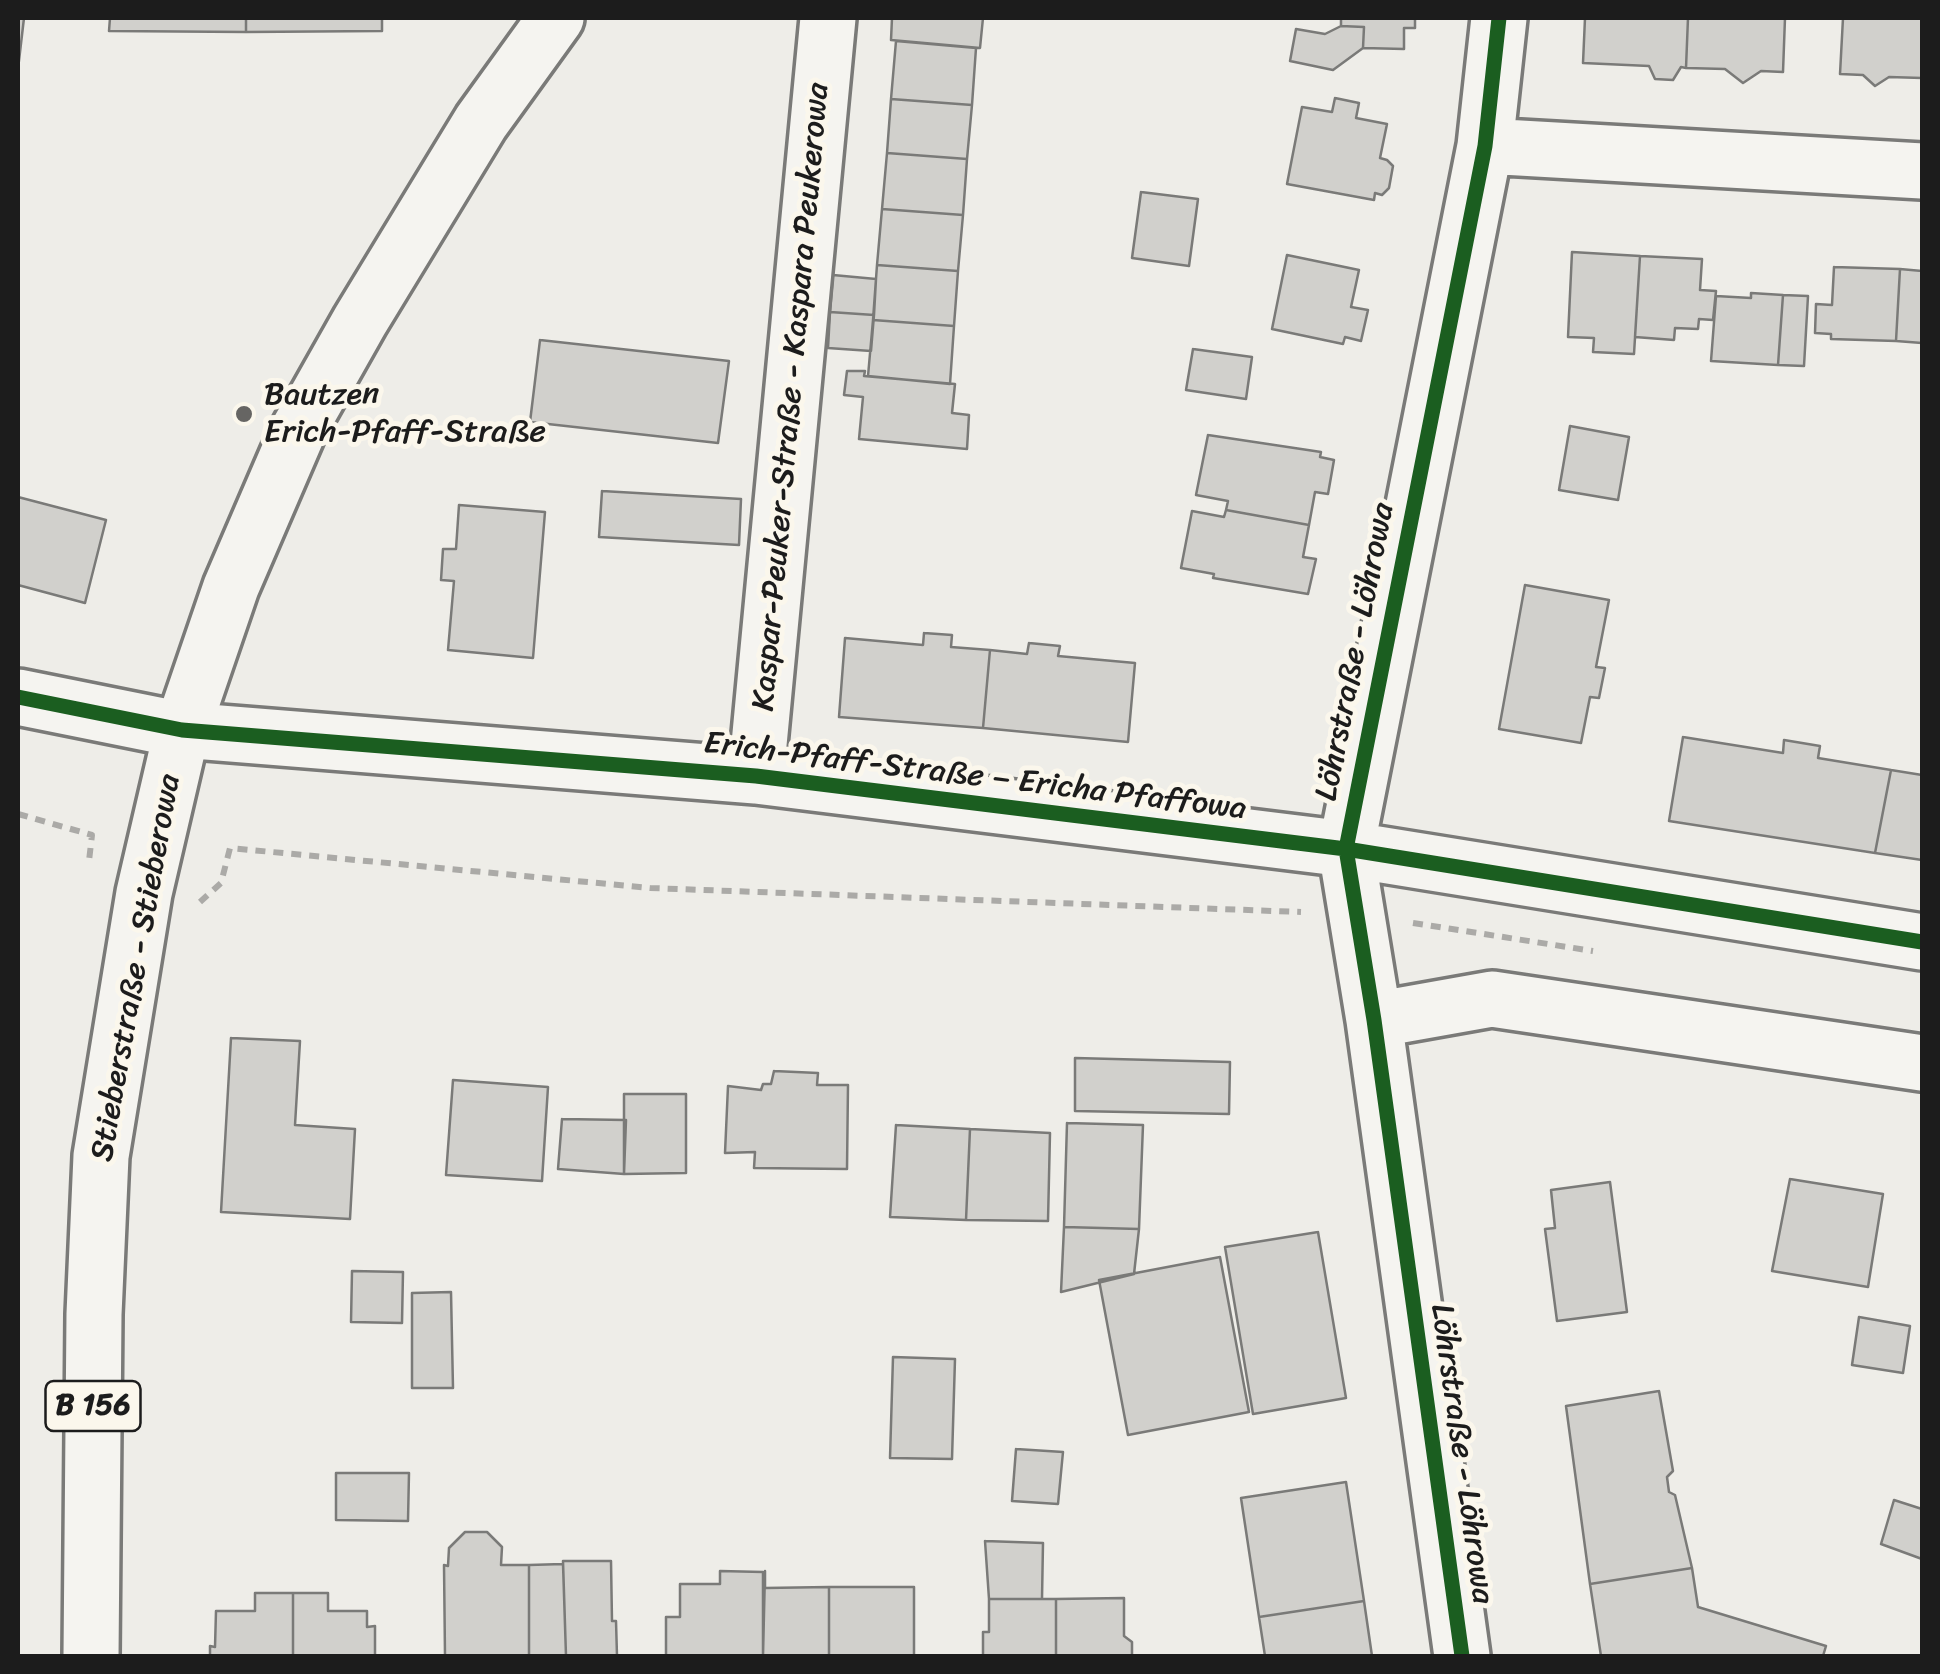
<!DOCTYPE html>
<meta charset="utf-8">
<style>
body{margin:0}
#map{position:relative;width:1940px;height:1674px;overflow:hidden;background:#eeede8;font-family:Sriracha,sans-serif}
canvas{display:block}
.frame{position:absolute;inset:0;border:20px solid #1c1c1c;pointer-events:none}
</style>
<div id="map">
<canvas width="1940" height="1674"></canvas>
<div class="frame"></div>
</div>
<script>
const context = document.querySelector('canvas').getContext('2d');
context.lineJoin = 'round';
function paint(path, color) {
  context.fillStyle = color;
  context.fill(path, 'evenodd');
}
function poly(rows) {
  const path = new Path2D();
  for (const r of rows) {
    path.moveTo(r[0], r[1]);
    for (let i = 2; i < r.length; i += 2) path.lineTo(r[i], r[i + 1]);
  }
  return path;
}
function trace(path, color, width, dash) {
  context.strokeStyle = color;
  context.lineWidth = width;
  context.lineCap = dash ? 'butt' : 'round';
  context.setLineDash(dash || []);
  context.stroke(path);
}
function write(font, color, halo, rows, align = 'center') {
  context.font = font + ' Sriracha,sans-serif';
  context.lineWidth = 10;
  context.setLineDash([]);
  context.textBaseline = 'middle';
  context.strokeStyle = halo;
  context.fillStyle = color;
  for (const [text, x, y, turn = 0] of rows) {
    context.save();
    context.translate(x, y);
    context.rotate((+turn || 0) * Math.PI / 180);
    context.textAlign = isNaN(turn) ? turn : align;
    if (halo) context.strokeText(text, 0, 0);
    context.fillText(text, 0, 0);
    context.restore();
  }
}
const building = poly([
 [18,18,24,18,18,69,18,18],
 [110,18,246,18,246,32,109,31,110,18],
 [246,18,382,18,382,31,246,32,246,18],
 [892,18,983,18,980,48,891,40,892,18],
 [1341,18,1415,18,1415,28,1404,28,1404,49,1363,48,1364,27,1341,26,1341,18],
 [1585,18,1688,18,1686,68,1681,67,1673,80,1655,79,1649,66,1583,63,1585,18],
 [1688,18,1785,18,1783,72,1761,71,1743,83,1725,69,1686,68,1688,18],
 [1843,18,1922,18,1922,78,1889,77,1875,86,1863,75,1840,74,1843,18],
 [1341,26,1364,27,1363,48,1333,70,1290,61,1296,29,1325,34,1341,26],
 [896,41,976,48,972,105,891,99,896,41],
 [1335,98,1359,103,1356,118,1387,124,1380,158,1387,160,1393,166,1389,188,1382,195,1375,193,1374,200,1287,184,1302,107,1332,112,1335,98],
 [891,99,972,105,967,159,887,153,891,99],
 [887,153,967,159,963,215,882,209,887,153],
 [1141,192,1198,199,1189,266,1132,258,1141,192],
 [882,209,963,215,958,271,877,265,882,209],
 [1572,252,1640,256,1634,354,1593,352,1594,338,1568,337,1572,252],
 [1287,255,1359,270,1351,307,1368,310,1361,341,1345,337,1343,344,1272,329,1287,255],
 [1640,256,1702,259,1700,290,1716,291,1713,320,1699,319,1698,329,1675,328,1674,340,1635,337,1640,256],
 [877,265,958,271,954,326,873,320,877,265],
 [1834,267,1900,269,1896,341,1831,339,1831,334,1815,333,1816,304,1832,305,1834,267],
 [1900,269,1922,271,1922,343,1896,341,1900,269],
 [833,275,876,279,874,315,830,312,833,275],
 [1751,293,1783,295,1778,365,1711,361,1716,296,1751,298,1751,293],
 [1783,295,1808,296,1804,366,1778,365,1783,295],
 [830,312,874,315,871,351,828,348,830,312],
 [873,320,954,326,950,384,868,376,873,320],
 [540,340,729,361,718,443,530,422,540,340],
 [1193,349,1252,357,1246,399,1186,390,1193,349],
 [847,371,865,371,864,376,955,384,952,413,969,415,967,449,859,439,863,397,844,395,847,371],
 [1570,426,1629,437,1618,500,1559,490,1570,426],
 [1208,435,1321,452,1320,457,1334,460,1328,494,1315,492,1309,525,1226,510,1228,501,1196,495,1208,435],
 [602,491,741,499,739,545,599,537,602,491],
 [18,497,106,520,85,603,18,585,18,497],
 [459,505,545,512,533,658,448,650,454,581,441,580,443,549,456,549,459,505],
 [1226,510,1309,525,1303,557,1316,559,1308,594,1213,578,1214,574,1181,568,1192,511,1224,517,1226,510],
 [1525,585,1609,600,1596,667,1605,668,1599,698,1590,697,1581,743,1499,729,1525,585],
 [924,633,952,635,951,647,990,650,983,728,839,717,845,638,923,645,924,633],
 [1029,643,1060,646,1058,656,1135,663,1128,742,983,728,990,650,1027,654,1029,643],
 [1683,737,1783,753,1784,740,1820,746,1818,758,1891,770,1875,853,1669,821,1683,737],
 [1891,770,1922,775,1922,860,1875,853,1891,770],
 [231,1038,300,1041,295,1125,355,1129,350,1219,221,1212,231,1038],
 [1075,1058,1230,1062,1229,1114,1075,1111,1075,1058],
 [774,1071,818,1073,817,1085,848,1085,847,1169,754,1168,755,1152,725,1153,728,1086,761,1090,763,1084,771,1084,774,1071],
 [453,1080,548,1087,542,1181,446,1175,453,1080],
 [624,1094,686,1094,686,1173,624,1174,624,1094],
 [562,1119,626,1120,624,1174,558,1169,562,1119],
 [1067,1123,1143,1125,1139,1229,1064,1227,1067,1123],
 [896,1125,970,1129,966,1220,890,1217,896,1125],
 [970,1129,1050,1133,1048,1221,966,1220,970,1129],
 [1790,1179,1883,1194,1868,1287,1772,1271,1790,1179],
 [1610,1182,1627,1312,1557,1321,1545,1229,1555,1228,1551,1190,1610,1182],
 [1064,1227,1139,1229,1134,1274,1061,1292,1064,1227],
 [1318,1232,1346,1398,1253,1414,1225,1247,1318,1232],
 [1220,1257,1249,1412,1128,1435,1099,1280,1220,1257],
 [352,1271,403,1272,402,1323,351,1322,352,1271],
 [451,1292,453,1388,412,1388,412,1293,451,1292],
 [1859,1317,1910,1326,1903,1373,1852,1365,1859,1317],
 [893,1357,955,1359,952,1459,890,1458,893,1357],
 [1659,1391,1673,1471,1667,1477,1669,1492,1675,1495,1692,1568,1590,1584,1566,1406,1659,1391],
 [1016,1449,1063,1452,1058,1504,1012,1501,1016,1449],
 [336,1473,409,1473,408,1521,336,1520,336,1473],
 [1346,1482,1364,1601,1259,1617,1241,1498,1346,1482],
 [1894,1500,1922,1509,1922,1559,1881,1544,1894,1500],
 [465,1532,487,1532,502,1547,501,1565,529,1565,529,1656,445,1656,444,1565,448,1566,449,1548,465,1532],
 [985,1541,1043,1543,1042,1599,989,1599,985,1541],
 [563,1561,611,1561,612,1621,616,1621,617,1656,566,1656,563,1561],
 [563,1564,566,1656,529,1656,529,1565,563,1564],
 [1692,1568,1698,1607,1826,1646,1823,1656,1601,1656,1590,1584,1692,1568],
 [720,1571,763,1572,763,1656,666,1656,666,1617,680,1617,680,1584,720,1584,720,1571],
 [765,1571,765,1588,829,1587,829,1656,763,1656,765,1571],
 [829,1587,914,1587,914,1656,829,1656,829,1587],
 [255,1593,293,1593,293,1656,210,1656,210,1646,215,1647,216,1611,255,1611,255,1593],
 [293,1593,328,1593,328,1611,367,1611,367,1627,375,1626,375,1656,293,1656,293,1593],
 [1124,1598,1124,1636,1132,1642,1132,1656,1056,1656,1056,1599,1124,1598],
 [989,1599,1056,1599,1056,1656,983,1656,983,1632,989,1632,989,1599],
 [1364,1601,1372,1656,1265,1656,1259,1617,1364,1601]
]);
paint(building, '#d1d0cc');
trace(building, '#7a7a78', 2.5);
const street = poly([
 [1485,146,1922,171],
 [18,697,182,730,756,776,1346,849,1922,942],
 [756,776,828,18],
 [1374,1020,1492,999,1922,1063],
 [1462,1656,1374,1020,1346,849,1485,146,1499,18]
]);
const primary = poly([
 [91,1656,94,1314,101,1156,144,893,182,730,231,587,299,429,360,321,481,122,556,18]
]);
trace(street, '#7a7a78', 62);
trace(primary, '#7a7a78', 62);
trace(poly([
 [18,814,92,835,89,861],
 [200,902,221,883,230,848,650,888,1301,912],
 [1413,923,1593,951]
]), '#abaaa7', 6, [10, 8]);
trace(street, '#f5f4f0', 55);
trace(primary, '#f5f4f0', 55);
trace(poly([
 [18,697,182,730,756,776,1346,849,1922,942],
 [1462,1656,1374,1020,1346,849,1485,146,1499,18]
]), '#1b5e20', 15);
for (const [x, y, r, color] of [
 [244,414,10,"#666563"]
]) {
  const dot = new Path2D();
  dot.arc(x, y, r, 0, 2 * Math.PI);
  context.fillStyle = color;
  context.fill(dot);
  trace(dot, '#fbf7ec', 4);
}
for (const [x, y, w] of [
 [93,1406,95]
]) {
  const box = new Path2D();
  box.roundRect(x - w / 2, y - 25, w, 50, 8);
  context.fillStyle = '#fbf7ec';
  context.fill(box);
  trace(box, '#1c1c1c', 2.5);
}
write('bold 30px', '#1c1c1c', null, [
 ["B 156",93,1406]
]);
write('32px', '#1c1c1c', '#fbf7ec', [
 ["Bautzen",264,396],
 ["Erich-Pfaff-Straße",264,433]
], 'left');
write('32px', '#1c1c1c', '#fbf7ec', [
 ["Kaspar-Peuker-Straße - Kaspara Peukerowa",792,397,-85],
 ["Löhrstraße - Löhrowa",1356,652,-79],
 ["Erich-Pfaff-Straße – Ericha Pfaffowa",975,777,7],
 ["Stieberstraße - Stieberowa",137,968,-80],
 ["Löhrstraße - Löhrowa",1461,1454,82]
]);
</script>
